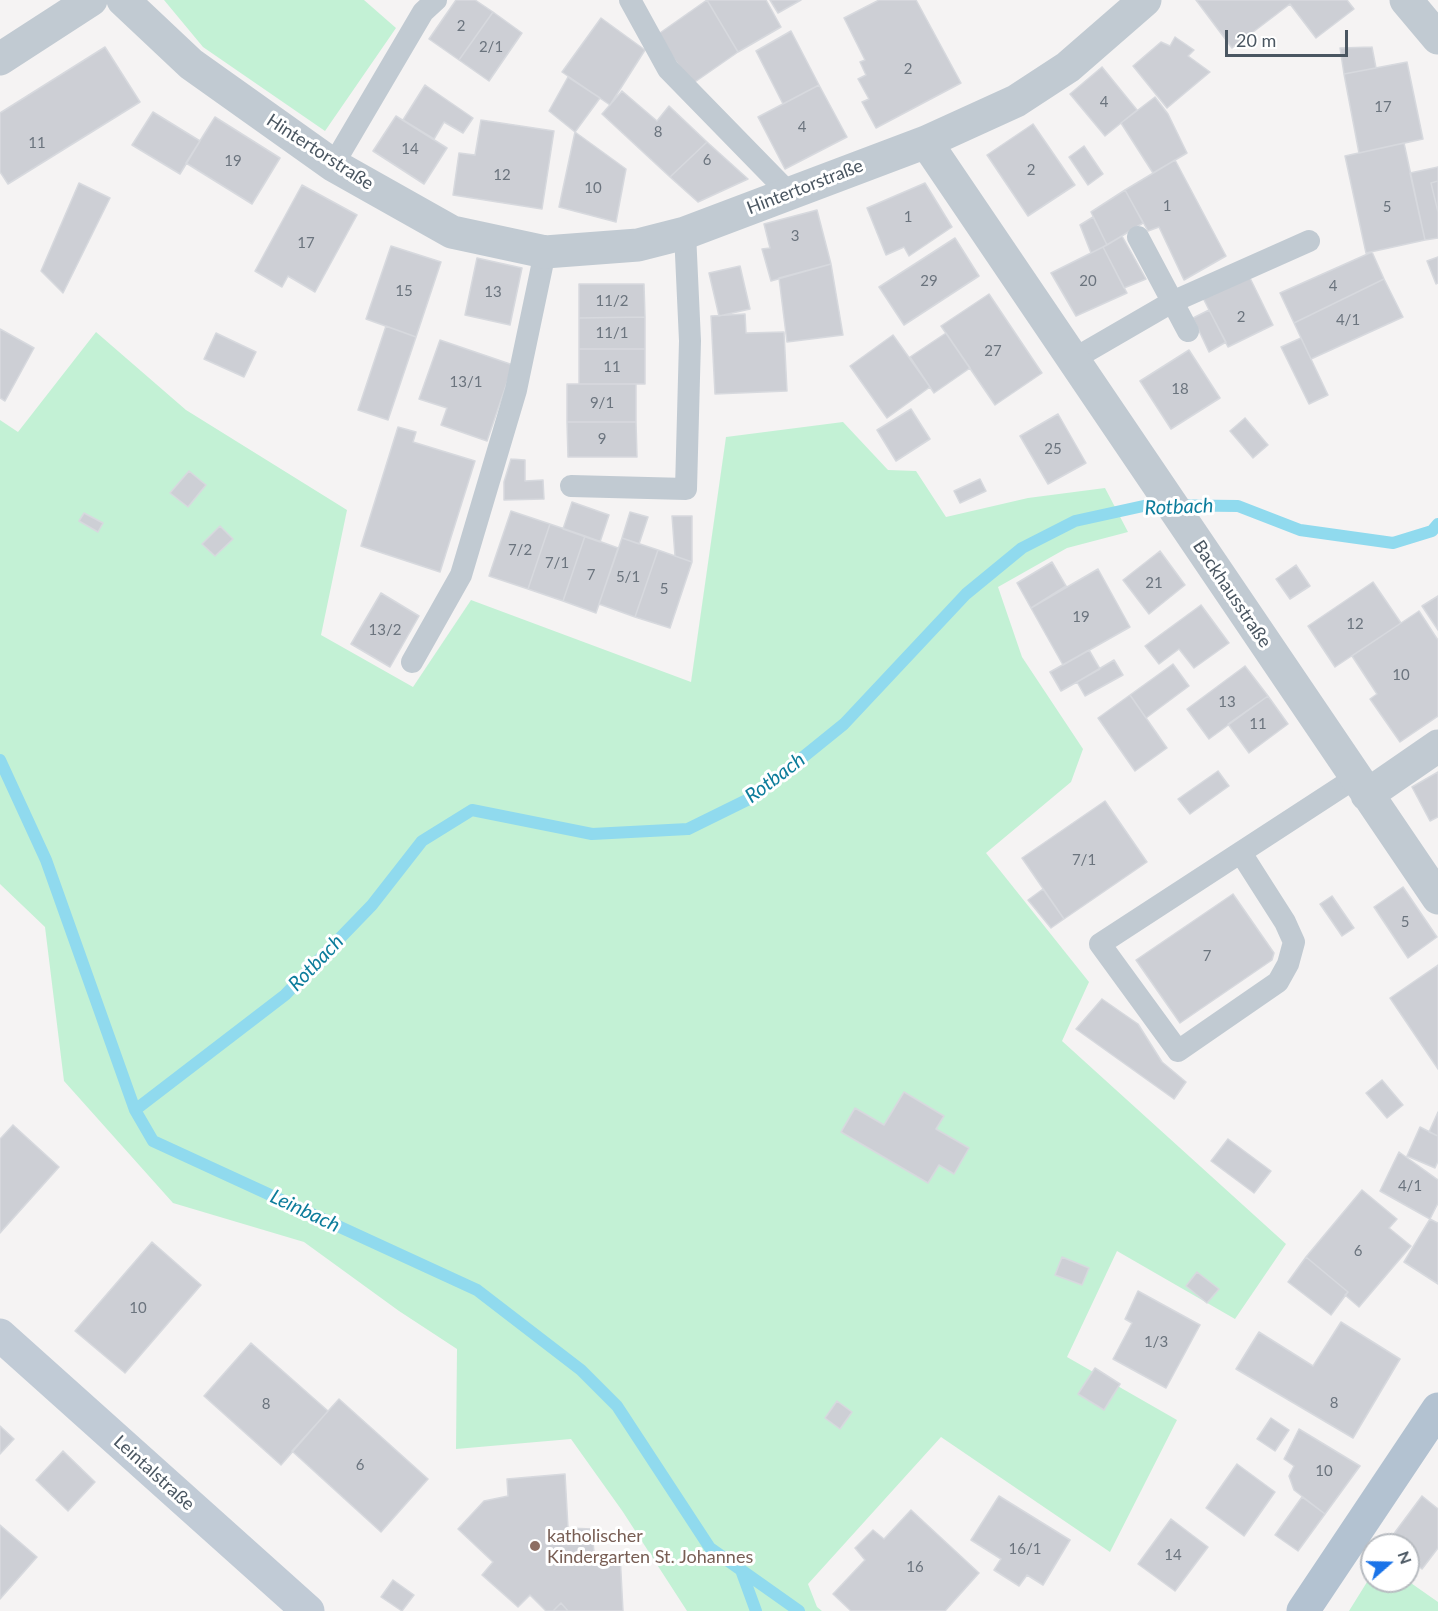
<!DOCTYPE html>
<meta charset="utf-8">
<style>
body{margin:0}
#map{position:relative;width:1438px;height:1611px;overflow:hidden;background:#f5f3f3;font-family:Lato,sans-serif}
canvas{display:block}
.north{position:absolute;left:1360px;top:1533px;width:60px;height:60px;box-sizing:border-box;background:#fff;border:2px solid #b7bbc0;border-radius:50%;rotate:70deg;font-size:16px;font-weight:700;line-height:24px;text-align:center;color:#4a5661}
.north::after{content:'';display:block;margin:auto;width:21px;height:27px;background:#1a73e8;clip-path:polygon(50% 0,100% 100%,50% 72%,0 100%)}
.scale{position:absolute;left:1225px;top:30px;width:123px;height:27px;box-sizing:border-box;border:3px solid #4a5661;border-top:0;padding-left:8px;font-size:18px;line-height:21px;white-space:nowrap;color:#4a5661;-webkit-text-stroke:4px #fff;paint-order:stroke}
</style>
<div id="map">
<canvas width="1438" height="1611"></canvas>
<div class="north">N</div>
<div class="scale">20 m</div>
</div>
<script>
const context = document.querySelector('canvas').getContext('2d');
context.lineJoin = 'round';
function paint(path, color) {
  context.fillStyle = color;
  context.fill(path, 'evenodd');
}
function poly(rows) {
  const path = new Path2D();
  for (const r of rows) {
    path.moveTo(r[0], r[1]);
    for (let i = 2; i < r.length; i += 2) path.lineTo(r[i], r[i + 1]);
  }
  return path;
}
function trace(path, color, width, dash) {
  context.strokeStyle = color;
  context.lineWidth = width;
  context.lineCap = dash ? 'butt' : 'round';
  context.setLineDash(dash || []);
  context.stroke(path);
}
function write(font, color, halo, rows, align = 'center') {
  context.font = font + ' Lato,sans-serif';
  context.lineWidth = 6;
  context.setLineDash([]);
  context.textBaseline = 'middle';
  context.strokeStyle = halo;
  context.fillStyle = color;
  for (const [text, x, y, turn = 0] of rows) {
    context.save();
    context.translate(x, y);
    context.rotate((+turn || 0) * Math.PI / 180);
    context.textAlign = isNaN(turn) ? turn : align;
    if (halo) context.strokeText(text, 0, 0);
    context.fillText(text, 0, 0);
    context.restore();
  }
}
paint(poly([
 [164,0,364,0,396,28,325,131,203,47],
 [96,332,186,410,347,510,321,635,413,687,471,600,691,682,726,437,843,422,888,470,916,471,946,517,1028,498,1105,488,1128,532,1067,548,998,587,1022,657,1083,749,1071,782,986,853,1089,982,1062,1041,1286,1244,1235,1319,1117,1251,1067,1357,1177,1420,1110,1552,941,1437,808,1584,817,1607,822,1611,687,1611,623,1512,571,1439,456,1449,457,1349,399,1311,304,1242,173,1203,64,1081,45,927,0,884,0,420,18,432],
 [1372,1574,1372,1581,1408,1581,1438,1602,1438,1611,1349,1611]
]), '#c3f1d5');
trace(poly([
 [0,760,46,860,135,1110,153,1141,477,1290,581,1370,617,1406,710,1548,799,1611],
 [135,1110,285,995,372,905,422,841,472,810,592,834,688,829,755,796,844,724,966,594,1022,548,1075,521,1148,505,1238,506,1300,530,1393,543,1432,531,1438,524],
 [741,1570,756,1611]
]), '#90daee', 12);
const building = poly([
 [456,0,475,0,493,12,459,60,429,39,456,0],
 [707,0,738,52,692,84,657,35,707,0],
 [707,0,766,0,781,27,738,52,707,0],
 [770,0,801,0,778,13,770,0],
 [879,0,916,0,961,83,876,128,862,102,869,99,858,79,866,75,860,62,865,60,844,18,879,0],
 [1196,0,1347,0,1354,9,1316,38,1290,4,1232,48,1196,0],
 [493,12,522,33,489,81,459,60,493,12],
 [601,18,645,50,610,105,562,72,601,18],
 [791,31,819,85,783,104,756,51,791,31],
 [1175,37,1194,50,1188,56,1210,72,1167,108,1133,66,1161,42,1170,46,1175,37],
 [105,47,140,102,8,184,0,172,0,113,105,47],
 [1372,47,1376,68,1344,74,1340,48,1372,47],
 [1407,62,1423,139,1359,153,1344,74,1407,62],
 [1102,67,1137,110,1105,136,1070,94,1102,67],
 [568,77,600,98,575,132,549,111,568,77],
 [425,85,473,118,463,133,444,122,434,139,403,120,425,85],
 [819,85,847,137,785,169,758,117,819,85],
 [622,91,657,121,669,106,707,142,670,177,602,114,622,91],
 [1155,97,1168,114,1187,153,1153,173,1121,123,1155,97],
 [153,112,200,141,180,174,132,145,153,112],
 [396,116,447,148,424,184,373,151,396,116],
 [215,117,280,158,252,204,186,163,215,117],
 [481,120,554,131,542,209,453,195,459,153,475,155,481,120],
 [1033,124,1075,185,1028,216,987,155,1033,124],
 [575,132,626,169,616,222,559,207,575,132],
 [707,142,748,179,698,202,670,177,707,142],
 [1404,143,1425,240,1366,253,1345,156,1404,143],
 [1084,146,1103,174,1088,185,1069,157,1084,146],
 [1175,160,1226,256,1184,280,1159,227,1148,231,1125,190,1175,160],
 [1438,167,1438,181,1431,183,1438,212,1438,238,1425,240,1410,173,1438,167],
 [1438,181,1438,212,1431,183,1438,181],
 [79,183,110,198,63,293,41,271,79,183],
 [925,183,952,227,909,256,904,247,886,255,867,208,925,183],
 [302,185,357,215,315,292,288,276,282,287,255,271,302,185],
 [1125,190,1143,223,1107,245,1091,212,1125,190],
 [817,210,831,264,771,281,762,249,770,248,764,224,817,210],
 [1093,217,1107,245,1091,253,1080,225,1093,217],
 [1122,236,1146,279,1124,288,1103,247,1122,236],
 [955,238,979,276,904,325,879,287,955,238],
 [391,246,441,262,416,337,366,319,391,246],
 [1103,247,1127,293,1076,316,1051,273,1103,247],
 [1372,252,1384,279,1294,323,1280,293,1372,252],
 [1438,257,1438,283,1436,284,1427,261,1438,257],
 [477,258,522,268,510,325,465,315,477,258],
 [831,264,843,335,787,342,779,278,831,264],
 [740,266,750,309,719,316,709,273,740,266],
 [1249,276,1273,325,1228,347,1203,298,1249,276],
 [1384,279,1403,317,1311,359,1294,323,1384,279],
 [579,284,644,284,645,317,579,318,579,284],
 [989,294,1042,373,995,405,941,326,989,294],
 [1209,310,1226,342,1209,352,1193,318,1209,310],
 [745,314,746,333,784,332,787,391,715,394,711,316,745,314],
 [645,317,645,349,579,349,579,318,645,317],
 [386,326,416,337,388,420,358,410,386,326],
 [0,329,34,348,5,401,0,398,0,329],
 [216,333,256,352,244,377,204,359,216,333],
 [946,333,970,368,934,393,910,357,946,333],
 [893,335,930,387,887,418,850,366,893,335],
 [1301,338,1328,395,1309,404,1281,347,1301,338],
 [440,340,513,365,487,441,441,425,447,408,419,399,440,340],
 [579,349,645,349,645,384,579,384,579,349],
 [1189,350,1220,398,1171,429,1140,381,1189,350],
 [567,384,636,384,636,422,567,422,567,384],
 [911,409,930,439,896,461,877,430,911,409],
 [1058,414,1086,463,1048,484,1020,436,1058,414],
 [1245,418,1268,445,1253,458,1230,431,1245,418],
 [567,422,636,422,637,457,568,457,567,422],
 [398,427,416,432,413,442,475,461,440,572,361,546,398,427],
 [511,459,525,460,525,481,543,480,544,499,504,500,504,482,511,459],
 [189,471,206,485,188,507,170,493,189,471],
 [980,479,986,491,960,503,954,491,980,479],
 [572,502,609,515,600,542,563,529,572,502],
 [511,511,550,524,528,589,489,576,511,511],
 [630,512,648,517,639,544,622,538,630,512],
 [84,513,103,523,98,532,79,521,84,513],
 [672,516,692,516,692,562,675,556,672,516],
 [550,524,585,536,563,601,528,589,550,524],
 [220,526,233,539,215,556,202,544,220,526],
 [585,536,618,548,596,613,563,601,585,536],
 [622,538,658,550,635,617,599,604,622,538],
 [658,550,692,562,670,628,635,617,658,550],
 [1160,551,1185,585,1149,614,1123,580,1160,551],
 [1052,562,1066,586,1031,608,1017,583,1052,562],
 [1296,565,1310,586,1290,599,1276,579,1296,565],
 [1098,569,1130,627,1063,665,1031,608,1098,569],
 [1373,582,1401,623,1335,667,1308,626,1373,582],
 [381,593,419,616,390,667,351,644,381,593],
 [1438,596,1438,630,1422,606,1438,596],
 [1201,605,1229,643,1194,668,1179,649,1159,664,1145,646,1201,605],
 [1419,611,1438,640,1438,716,1400,742,1370,699,1377,694,1352,656,1419,611],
 [1089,650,1100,669,1061,691,1050,672,1089,650],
 [1114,660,1123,675,1085,696,1077,682,1114,660],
 [1173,664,1189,686,1146,718,1130,695,1173,664],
 [1245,666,1268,696,1209,739,1187,709,1245,666],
 [1130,695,1167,748,1135,771,1098,718,1130,695],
 [1268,696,1288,724,1249,753,1228,724,1268,696],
 [1218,771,1229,786,1190,814,1178,799,1218,771],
 [1438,772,1438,817,1430,821,1412,787,1438,772],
 [1105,801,1147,862,1064,919,1022,858,1105,801],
 [1403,887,1437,937,1408,958,1374,907,1403,887],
 [1043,889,1064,919,1051,928,1028,900,1043,889],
 [1233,894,1274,953,1272,960,1180,1023,1136,960,1233,894],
 [1332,896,1354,928,1342,936,1320,904,1332,896],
 [1438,965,1438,1069,1390,998,1438,965],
 [1102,999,1138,1024,1162,1062,1186,1082,1174,1099,1076,1029,1102,999],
 [1382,1080,1403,1105,1387,1118,1366,1093,1382,1080],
 [904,1092,944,1116,936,1129,969,1148,954,1174,939,1165,928,1183,841,1132,855,1108,884,1125,904,1092],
 [1438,1112,1438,1136,1429,1132,1438,1112],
 [13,1125,59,1167,0,1233,0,1139,13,1125],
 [1420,1127,1438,1136,1438,1161,1435,1168,1407,1156,1420,1127],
 [1228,1139,1271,1171,1254,1193,1211,1161,1228,1139],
 [1399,1152,1438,1180,1438,1203,1430,1219,1380,1191,1399,1152],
 [1362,1190,1397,1219,1389,1228,1411,1246,1359,1307,1345,1295,1348,1292,1306,1257,1362,1190],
 [1430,1219,1438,1223,1438,1284,1404,1262,1430,1219],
 [152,1242,201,1285,125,1373,75,1331,152,1242],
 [1062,1257,1089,1268,1082,1285,1055,1275,1062,1257],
 [1306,1257,1348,1292,1331,1315,1288,1282,1306,1257],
 [1197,1272,1219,1289,1207,1303,1186,1286,1197,1272],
 [1138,1291,1200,1325,1166,1388,1113,1359,1132,1323,1125,1319,1138,1291],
 [1341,1322,1400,1359,1353,1438,1236,1369,1259,1332,1313,1366,1341,1322],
 [251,1343,328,1411,281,1465,204,1396,251,1343],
 [1095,1368,1120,1384,1104,1410,1078,1394,1095,1368],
 [339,1399,428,1479,381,1532,292,1451,339,1399],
 [837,1401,852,1412,840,1429,825,1418,837,1401],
 [1271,1418,1289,1430,1275,1451,1257,1439,1271,1418],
 [0,1426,14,1439,0,1454,0,1426],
 [1299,1429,1360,1466,1325,1514,1294,1490,1289,1476,1294,1466,1284,1459,1299,1429],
 [63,1451,95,1482,68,1511,36,1480,63,1451],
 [1237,1464,1275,1492,1244,1536,1206,1508,1237,1464],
 [565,1474,568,1528,592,1529,594,1553,620,1554,623,1611,568,1611,561,1603,553,1611,546,1611,530,1595,518,1607,482,1575,493,1562,458,1529,484,1501,508,1496,507,1479,565,1474],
 [999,1496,1070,1540,1043,1585,1027,1575,1019,1586,994,1570,1001,1559,971,1540,999,1496],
 [1422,1496,1438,1509,1438,1548,1422,1569,1408,1559,1408,1545,1387,1543,1422,1496],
 [1302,1497,1325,1514,1298,1551,1275,1535,1302,1497],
 [911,1510,979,1573,945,1611,851,1611,833,1594,865,1560,855,1548,873,1530,884,1539,911,1510],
 [1171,1519,1208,1547,1175,1591,1138,1564,1171,1519],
 [0,1525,37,1557,0,1599,0,1525],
 [393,1580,414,1595,402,1611,381,1597,393,1580],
 [561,1603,568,1611,553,1611,561,1603]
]);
paint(building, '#cdcfd5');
trace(building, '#d7d9de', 1.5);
trace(poly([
 [630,0,668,69,789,193],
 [333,165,423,12,436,0],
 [1138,237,1188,331],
 [1072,360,1172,302,1309,241],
 [571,486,686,489,690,341,685,233],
 [412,662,461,575,516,390,545,252],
 [1241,853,1285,922,1294,942,1288,964,1278,982,1178,1051,1100,944,1355,778]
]), '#c1cad2', 22);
trace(poly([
 [123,0,191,64,333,165,452,232,545,252,638,245,685,233,926,142,1016,101,1068,67,1145,0],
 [1406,0,1438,38],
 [0,59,91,0],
 [926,142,1438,898],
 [1367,795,1438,746]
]), '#c1cad2', 33);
trace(poly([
 [0,1335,308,1611]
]), '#c1cbd6', 33);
trace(poly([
 [1303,1611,1438,1409]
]), '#b3c2d1', 33);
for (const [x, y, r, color] of [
 [535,1546,6,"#8d6e63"]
]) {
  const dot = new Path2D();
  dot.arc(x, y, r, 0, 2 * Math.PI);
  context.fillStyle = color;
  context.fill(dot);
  trace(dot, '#fff', 2);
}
write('15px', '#6b747e', null, [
 ["2",461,26],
 ["2/1",491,47],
 ["2",908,69],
 ["4",1104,102],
 ["17",1383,107],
 ["4",802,127],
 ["8",658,132],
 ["11",37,143],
 ["14",410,149],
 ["6",707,160],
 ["19",233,161],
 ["2",1031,170],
 ["12",502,175],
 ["10",593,188],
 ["1",1167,206],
 ["5",1387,207],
 ["1",908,217],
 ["3",795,236],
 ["17",306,243],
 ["29",929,281],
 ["20",1088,281],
 ["4",1333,286],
 ["15",404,291],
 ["13",493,292],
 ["11/2",612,301],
 ["2",1241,317],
 ["4/1",1348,320],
 ["11/1",612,333],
 ["27",993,351],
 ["11",612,367],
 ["13/1",466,382],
 ["18",1180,389],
 ["9/1",602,403],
 ["9",602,439],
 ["25",1053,449],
 ["7/2",520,550],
 ["7/1",557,563],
 ["7",591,575],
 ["5/1",628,577],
 ["21",1154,583],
 ["5",664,589],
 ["19",1081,617],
 ["12",1355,624],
 ["13/2",385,630],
 ["10",1401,675],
 ["13",1227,702],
 ["11",1258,724],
 ["7/1",1084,860],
 ["5",1405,922],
 ["7",1207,956],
 ["4/1",1410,1186],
 ["6",1358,1251],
 ["10",138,1308],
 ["1/3",1156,1342],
 ["8",1334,1403],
 ["8",266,1404],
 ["6",360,1465],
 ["10",1324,1471],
 ["16/1",1025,1549],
 ["14",1173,1555],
 ["16",915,1567]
]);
write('18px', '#4a5661', '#fff', [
 ["Hintertorstraße",320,152,33],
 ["Hintertorstraße",805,187,-21],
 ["Backhausstraße",1232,594,56],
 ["Leintalstraße",154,1473,42]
]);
write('18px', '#785e54', '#fff', [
 ["katholischer",547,1536],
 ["Kindergarten St. Johannes",547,1557]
], 'left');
write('italic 20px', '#0c7c9b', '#fff', [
 ["Rotbach",1179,507,-2],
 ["Rotbach",775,778,-37],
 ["Rotbach",316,963,-46],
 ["Leinbach",305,1211,25]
]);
</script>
